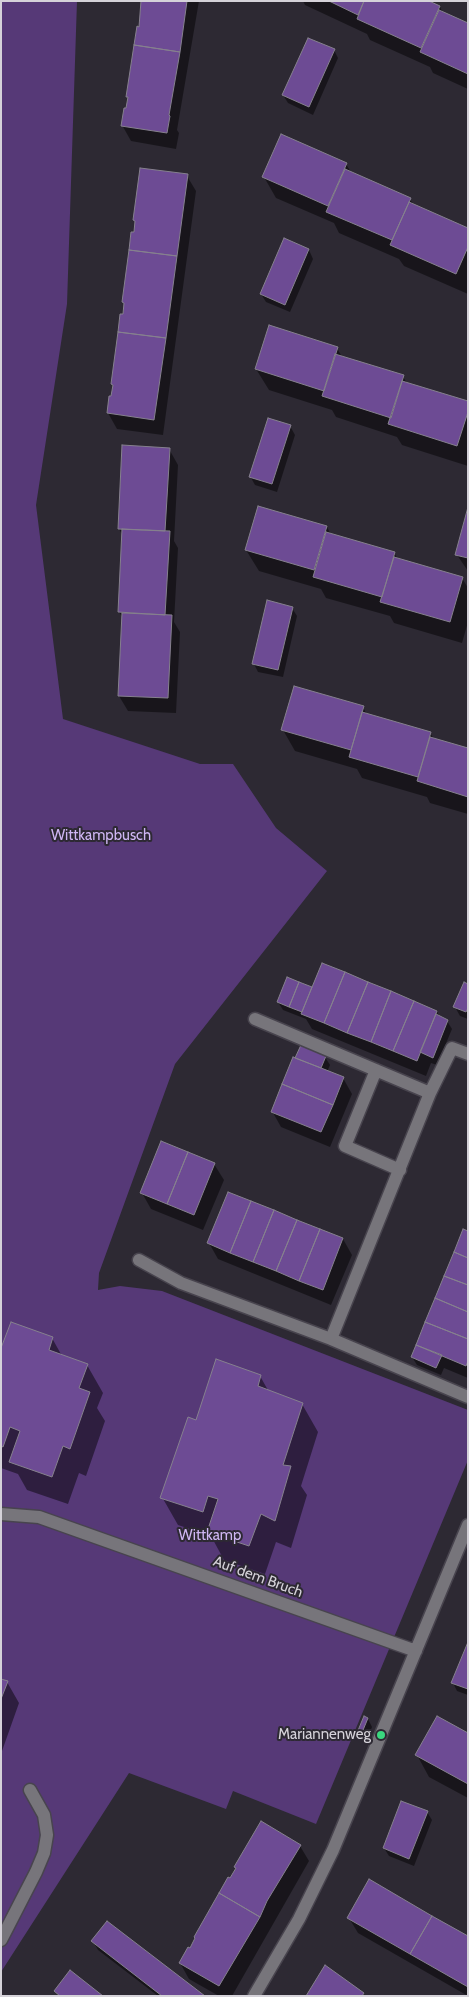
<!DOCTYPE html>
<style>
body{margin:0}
#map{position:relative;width:469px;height:1997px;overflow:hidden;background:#2d2933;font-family:Cabin,sans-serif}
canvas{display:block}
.frame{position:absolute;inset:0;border:2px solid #d5d2d9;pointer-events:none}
</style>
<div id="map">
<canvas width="469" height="1997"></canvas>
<div class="frame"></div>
</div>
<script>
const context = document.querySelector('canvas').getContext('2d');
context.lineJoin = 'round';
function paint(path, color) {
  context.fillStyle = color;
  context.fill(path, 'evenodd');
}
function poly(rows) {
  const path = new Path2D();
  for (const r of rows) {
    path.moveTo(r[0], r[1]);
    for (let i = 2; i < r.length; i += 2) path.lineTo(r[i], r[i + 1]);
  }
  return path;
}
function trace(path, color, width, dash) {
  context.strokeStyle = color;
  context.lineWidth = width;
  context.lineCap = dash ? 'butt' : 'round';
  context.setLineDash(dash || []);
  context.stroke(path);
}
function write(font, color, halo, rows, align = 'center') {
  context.font = font + ' Cabin,sans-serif';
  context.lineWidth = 4;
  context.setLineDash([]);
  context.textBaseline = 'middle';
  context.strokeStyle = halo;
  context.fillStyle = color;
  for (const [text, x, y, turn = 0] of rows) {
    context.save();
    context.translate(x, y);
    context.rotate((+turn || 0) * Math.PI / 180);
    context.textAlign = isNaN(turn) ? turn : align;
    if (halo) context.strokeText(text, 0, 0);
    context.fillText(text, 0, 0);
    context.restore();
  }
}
paint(poly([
 [1,1,77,1,67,304,36,505,63,719,200,764,233,764,276,828,327,871,175,1064,99,1273,98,1290,120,1286,162,1291,468,1410,468,1460,316,1824,233,1791,226,1809,129,1773,1,1972]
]), '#563977');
paint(poly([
 [142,1,199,1,177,130,179,133,176,149,131,141,122,125,127,110,129,100,127,96,140,28],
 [303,1,426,1,440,7,443,13,468,25,468,89,433,73,430,67,370,40,367,34,305,5],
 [334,50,338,58,313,115,288,103,283,95],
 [346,164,352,174,410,199,414,206,468,229,468,294,404,266,399,259,339,233,334,223,276,198,264,177],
 [187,176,196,191,163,435,117,429,108,413,110,397,113,398,114,387,112,384,135,233,136,223,134,220],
 [285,240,309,250,313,259,290,312,266,302,261,294],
 [337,348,342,357,403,377,407,383,468,402,468,466,402,445,397,437,336,417,332,410,269,390,256,369],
 [290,426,295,435,277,492,255,485,250,476],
 [169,449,178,465,174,541,178,548,174,622,180,632,176,713,128,711,119,696,123,618,119,612,123,536,119,529],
 [468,512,468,571,457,555],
 [327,527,331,535,394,553,398,559,462,578,468,588,468,622,462,643,394,623,390,616,326,598,321,589,259,571,246,550],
 [292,608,297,616,283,677,258,672,254,664],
 [363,707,367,715,430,733,434,739,468,749,468,814,430,803,427,797,362,778,357,769,295,751,283,730],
 [288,978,313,988,437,1012,440,1017,447,1021,452,1029,437,1065,431,1063,426,1076,312,1029,306,1019,283,1010,278,1002],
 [468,985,468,1019,460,1016,455,1007],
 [325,1057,330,1065,327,1072,343,1078,352,1094,330,1147,281,1127,272,1111],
 [214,1164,224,1180,203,1230,151,1209,142,1193],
 [229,1194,343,1239,352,1255,331,1305,218,1259,209,1243],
 [468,1233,468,1378,444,1368,441,1375,417,1365,412,1357],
 [52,1338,62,1356,87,1365,103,1393,97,1408,105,1421,86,1476,79,1473,68,1504,27,1490,18,1474,1,1468,1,1352],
 [260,1376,269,1392,302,1404,318,1432,301,1486,307,1495,291,1548,276,1542,265,1574,224,1560,211,1536,178,1525,162,1497,196,1421],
 [468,1646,468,1695,457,1691,453,1683],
 [1,1680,7,1682,19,1703,2,1751],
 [368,1719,372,1727,366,1742,363,1741,358,1733],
 [468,1735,468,1798,429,1777,417,1755],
 [427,1812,432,1820,414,1866,389,1856,384,1848],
 [300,1846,309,1861,232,1996,219,1996,189,1979,180,1963,190,1950,231,1880,237,1869,235,1867],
 [349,1918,468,1938,468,1996,358,1933],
 [93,1941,203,1996,158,1996,98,1950]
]), '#0007');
const building = poly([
 [141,1,187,1,180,52,134,45,137,26,139,27,141,1],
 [329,1,364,1,358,15,329,1],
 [364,1,429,1,440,6,421,48,357,19,364,1],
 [439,10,468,23,468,74,420,52,439,10],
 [308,38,335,49,309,107,282,95,308,38],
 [134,45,180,52,169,115,170,116,167,133,121,126,124,108,126,108,128,97,126,97,134,45],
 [281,134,347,163,328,206,262,177,281,134],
 [140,168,188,174,177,256,129,250,131,232,134,232,135,221,133,220,140,168],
 [345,169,411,198,392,240,326,212,345,169],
 [409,202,468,228,468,247,456,274,390,245,409,202],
 [284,238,309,249,285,305,260,294,284,238],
 [129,250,177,256,166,338,118,332,120,314,123,314,124,303,122,302,129,250],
 [269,325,338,347,324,391,255,369,269,325],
 [118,332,166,338,154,420,107,413,109,396,111,396,113,385,111,384,118,332],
 [335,354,404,375,391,418,322,396,335,354],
 [402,381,468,401,468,412,457,446,388,424,402,381],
 [268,418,291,425,272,484,249,477,268,418],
 [122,445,170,448,165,531,118,529,122,445],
 [258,506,327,526,314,570,245,550,258,506],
 [468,507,468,558,455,555,468,507],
 [122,529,170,531,165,615,118,612,122,529],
 [326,532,395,552,382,597,313,577,326,532],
 [394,557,463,577,450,622,380,602,394,557],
 [267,600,293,607,278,670,252,664,267,600],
 [122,613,172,615,168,698,118,696,122,613],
 [294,686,364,706,351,750,281,730,294,686],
 [362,712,431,732,418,777,349,757,362,712],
 [430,737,468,748,468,797,417,781,430,737],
 [322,963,345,972,324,1023,301,1014,322,963],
 [345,972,368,982,347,1033,324,1023,345,972],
 [287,977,299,982,289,1007,277,1002,287,977],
 [299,982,312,987,302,1012,289,1007,299,982],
 [368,982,391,991,371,1042,347,1033,368,982],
 [464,982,468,984,468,1008,466,1012,453,1007,464,982],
 [391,991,414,1001,393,1051,371,1042,391,991],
 [414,1001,437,1011,417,1061,393,1051,414,1001],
 [436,1014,448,1020,433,1058,420,1052,436,1014],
 [301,1045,326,1056,321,1068,295,1058,301,1045],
 [293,1057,344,1077,333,1105,282,1084,293,1057],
 [282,1084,333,1105,321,1132,271,1112,282,1084],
 [161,1141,188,1152,167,1204,140,1193,161,1141],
 [188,1152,215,1163,194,1215,167,1204,188,1152],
 [228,1192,251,1201,230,1253,207,1243,228,1192],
 [251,1201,274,1210,253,1262,230,1253,251,1201],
 [274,1210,297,1220,276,1271,253,1262,274,1210],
 [297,1220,320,1229,299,1281,276,1271,297,1220],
 [320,1229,343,1238,323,1290,299,1281,320,1229],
 [463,1229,468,1231,468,1258,454,1252,463,1229],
 [454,1252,468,1258,468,1285,444,1276,454,1252],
 [444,1276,468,1285,468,1312,435,1298,444,1276],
 [435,1298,468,1312,468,1339,425,1322,435,1298],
 [11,1322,53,1337,49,1350,88,1364,79,1388,90,1392,70,1449,63,1446,52,1477,9,1462,20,1431,10,1427,3,1447,1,1446,1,1348,11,1322],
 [425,1322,468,1339,468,1361,466,1366,416,1345,425,1322],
 [416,1345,442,1355,436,1368,411,1357,416,1345],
 [216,1359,261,1375,258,1386,303,1403,283,1465,291,1466,275,1521,261,1514,249,1546,207,1532,218,1499,208,1496,203,1512,160,1498,188,1417,196,1420,216,1359],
 [468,1642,468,1689,451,1683,468,1642],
 [1,1679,8,1681,1,1699,1,1679],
 [364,1716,368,1718,361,1735,357,1733,364,1716],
 [437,1716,468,1733,468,1784,415,1755,437,1716],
 [401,1801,428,1811,409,1859,383,1848,401,1801],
 [261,1821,301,1845,267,1901,260,1917,219,1893,228,1877,230,1878,236,1868,234,1867,261,1821],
 [369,1879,432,1916,410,1954,347,1918,369,1879],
 [219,1893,260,1917,219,1986,179,1963,188,1947,190,1948,195,1938,194,1937,219,1893],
 [432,1916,468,1936,468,1987,410,1954,432,1916],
 [107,1921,205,1996,162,1996,91,1941,107,1921],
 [325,1965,364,1993,362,1996,306,1996,325,1965],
 [70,1970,103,1996,60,1996,54,1991,70,1970]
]);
paint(building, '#6d4b94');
trace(building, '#86818e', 1);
const minor = poly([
 [255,1019,430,1093],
 [376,1070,345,1146,400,1170],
 [139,1260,181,1283,331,1339,468,1397],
 [331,1339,430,1093,452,1048,468,1054],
 [1,1514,39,1517,416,1651],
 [1,1940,36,1872,44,1853,47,1835,44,1815,30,1790],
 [254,1996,299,1919,333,1850,468,1525]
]);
trace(minor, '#48444e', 15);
trace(minor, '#77757b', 12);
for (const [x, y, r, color] of [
 [381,1735,5,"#3ad77f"]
]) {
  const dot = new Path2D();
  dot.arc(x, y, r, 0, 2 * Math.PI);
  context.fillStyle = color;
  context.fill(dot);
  trace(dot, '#2d2933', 2);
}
write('15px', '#cfb6f3', '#2d2933', [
 ["Wittkampbusch",101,836],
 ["Wittkamp",210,1536]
]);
write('15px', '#d5d2d9', '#2d2933', [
 ["Auf dem Bruch",258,1577,20]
]);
write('15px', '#d5d2d9', '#2d2933', [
 ["Mariannenweg",371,1735]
], 'right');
</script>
